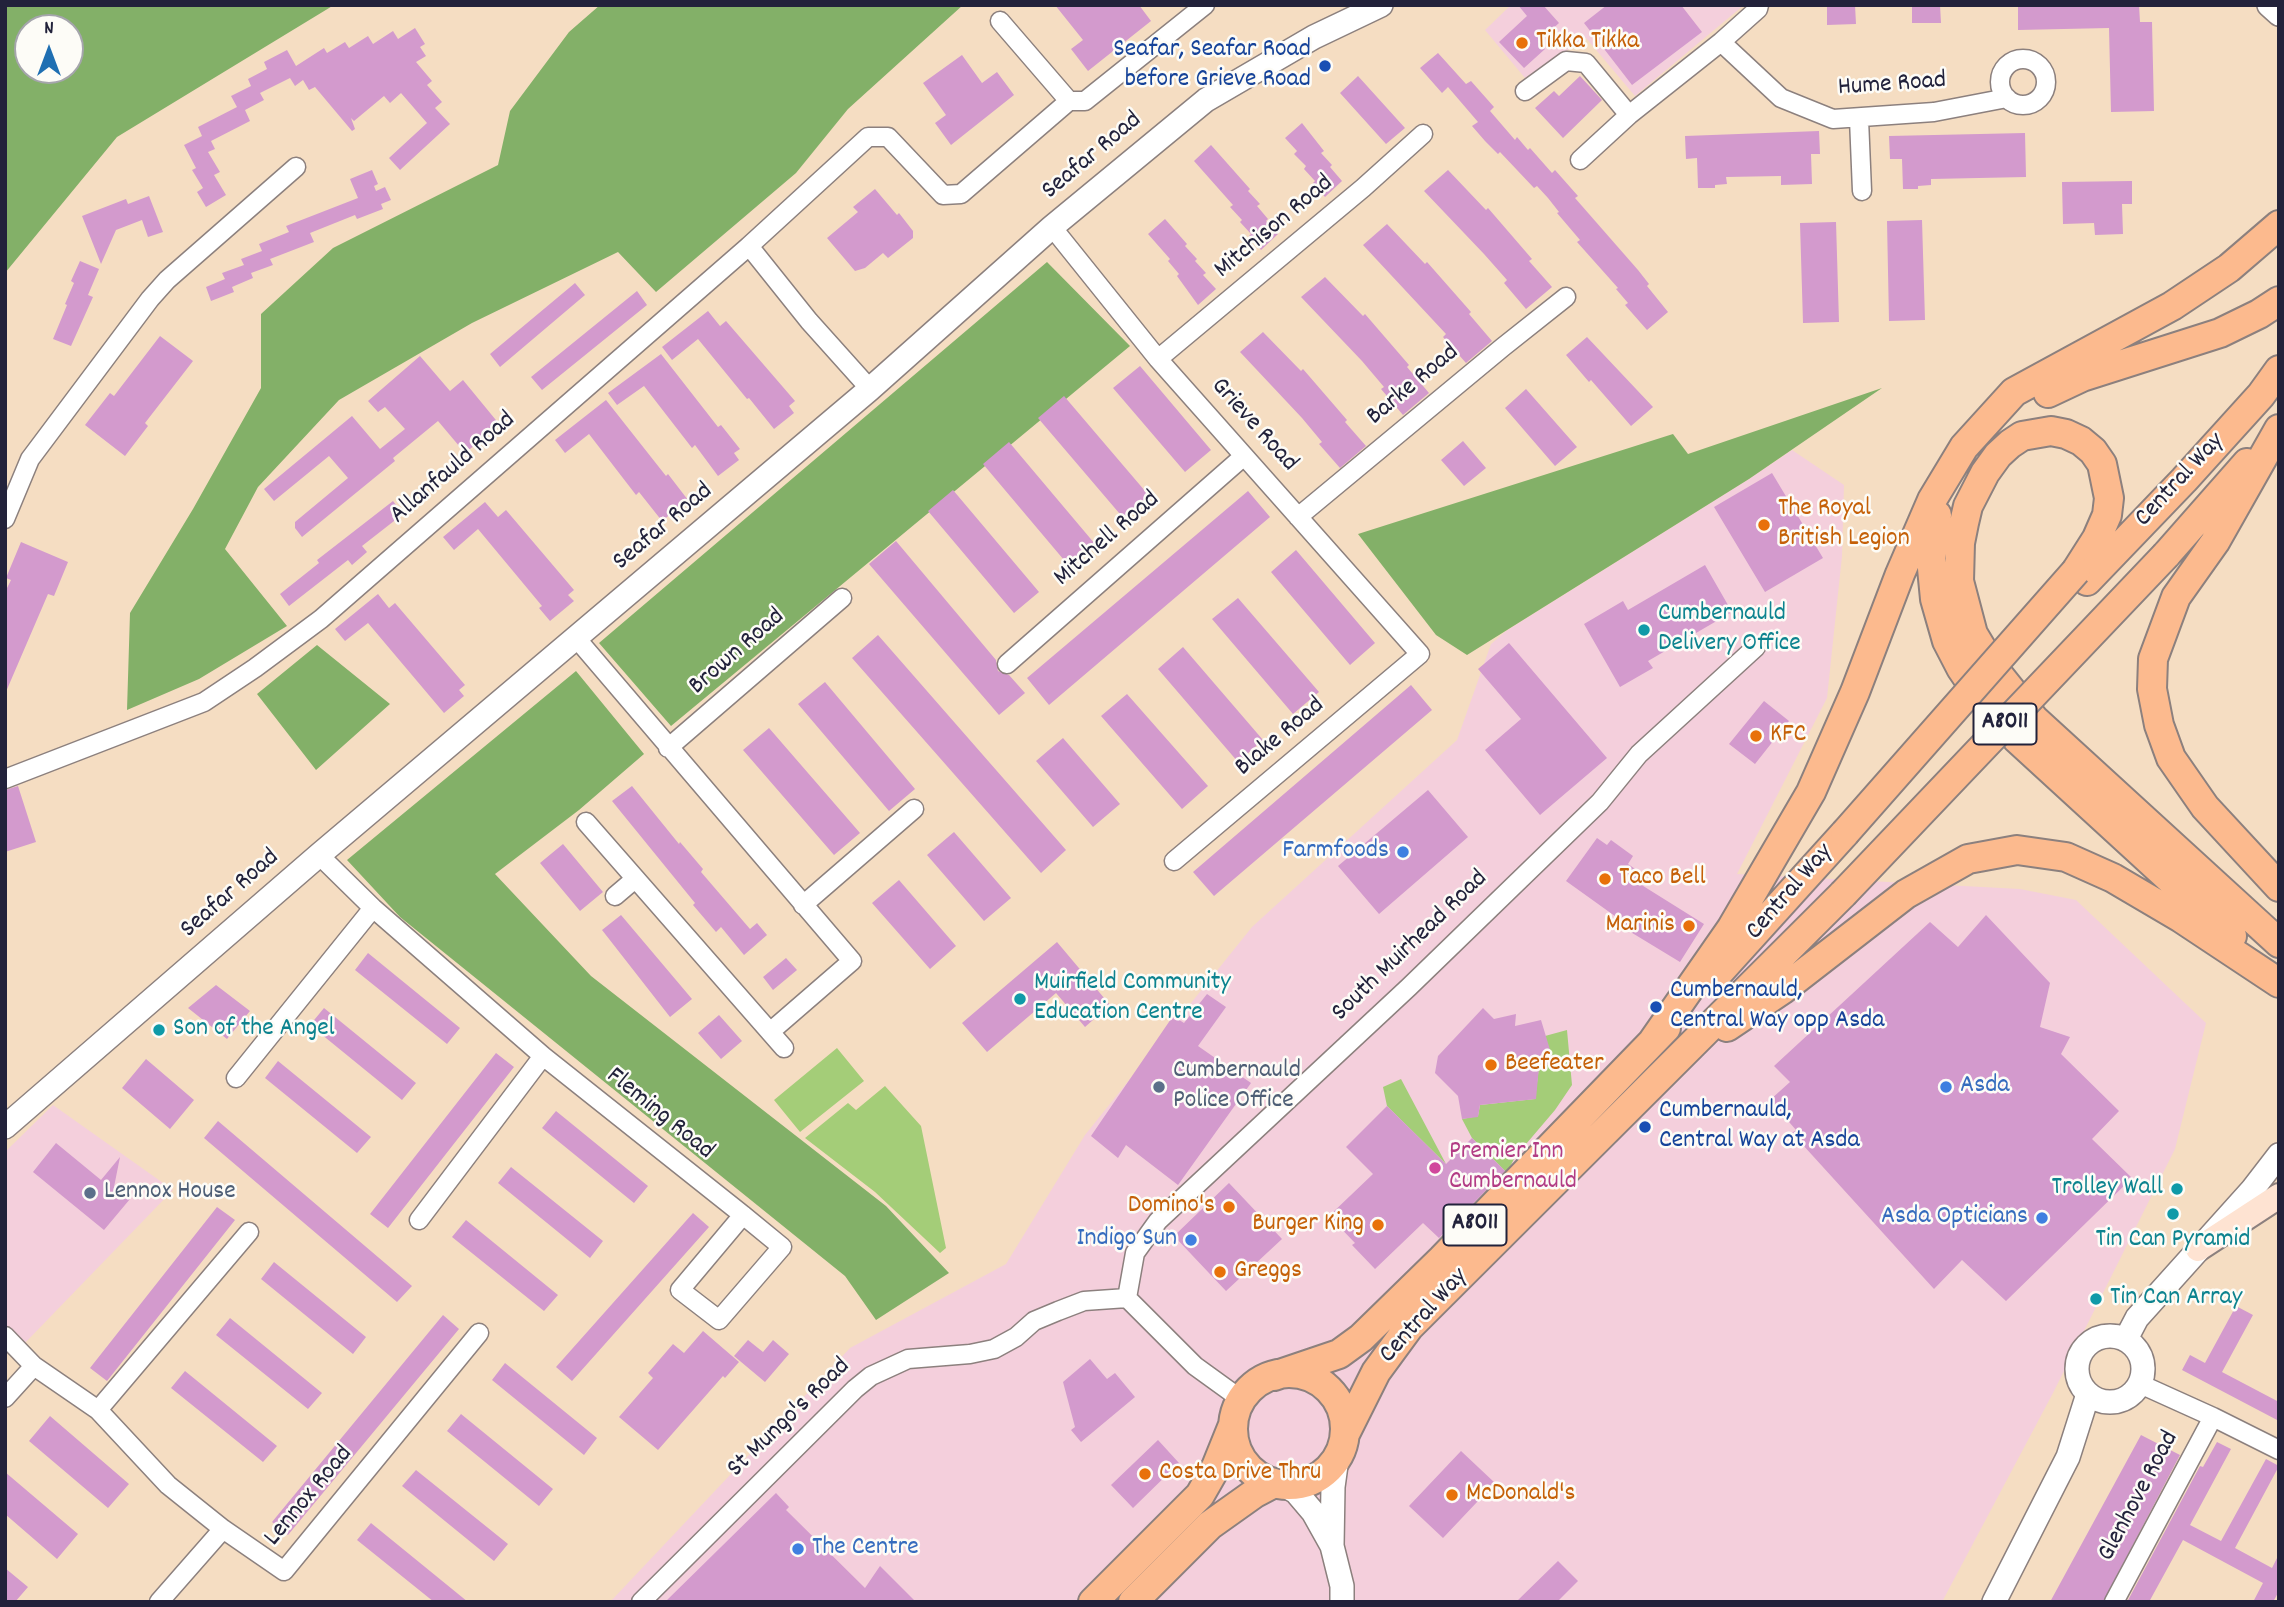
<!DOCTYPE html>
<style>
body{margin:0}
#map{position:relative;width:2284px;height:1607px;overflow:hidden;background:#f5ddc2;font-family:Dekko,sans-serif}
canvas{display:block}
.frame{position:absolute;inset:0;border:7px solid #22223b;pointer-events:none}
.north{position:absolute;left:14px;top:14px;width:70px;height:70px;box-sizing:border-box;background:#fdfcf7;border:2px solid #a5a5ac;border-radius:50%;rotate:0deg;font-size:19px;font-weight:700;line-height:28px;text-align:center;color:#22223b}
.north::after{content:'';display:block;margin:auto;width:24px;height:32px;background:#1f6fb2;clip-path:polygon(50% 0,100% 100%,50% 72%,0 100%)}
</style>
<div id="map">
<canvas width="2284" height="1607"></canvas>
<div class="frame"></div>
<div class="north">N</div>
</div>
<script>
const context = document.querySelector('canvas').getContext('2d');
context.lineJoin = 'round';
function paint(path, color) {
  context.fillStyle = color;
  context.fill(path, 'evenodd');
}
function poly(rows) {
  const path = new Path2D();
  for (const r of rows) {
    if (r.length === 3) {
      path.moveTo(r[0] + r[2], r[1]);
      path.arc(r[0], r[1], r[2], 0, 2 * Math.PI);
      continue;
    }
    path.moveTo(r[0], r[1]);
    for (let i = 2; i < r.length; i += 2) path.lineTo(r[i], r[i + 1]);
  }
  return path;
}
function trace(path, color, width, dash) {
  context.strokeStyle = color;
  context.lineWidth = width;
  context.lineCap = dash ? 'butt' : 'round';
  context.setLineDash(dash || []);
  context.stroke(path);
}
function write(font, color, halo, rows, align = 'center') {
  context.font = font + ' Dekko,sans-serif';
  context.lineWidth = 5;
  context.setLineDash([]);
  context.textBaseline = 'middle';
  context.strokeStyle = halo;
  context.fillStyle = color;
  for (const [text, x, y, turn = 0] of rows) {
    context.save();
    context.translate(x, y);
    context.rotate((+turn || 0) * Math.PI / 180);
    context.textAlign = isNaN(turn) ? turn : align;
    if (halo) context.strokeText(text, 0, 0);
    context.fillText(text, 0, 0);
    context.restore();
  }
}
paint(poly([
 [1511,5,1744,5,1635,96,1586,38,1525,78,1485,30],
 [1792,450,1844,485,1842,556,1827,698,1737,874,2020,889,2076,900,2206,1023,2175,1149,2053,1393,1942,1602,610,1602,850,1348,1006,1264,1085,1135,1252,927,1457,740,1491,644,1506,631,1749,479],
 [53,1105,173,1190,24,1344,5,1327,5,1152]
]), '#f4cfdc');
paint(poly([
 [1567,1030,1572,1085,1555,1110,1515,1157,1507,1173,1472,1138,1462,1119,1478,1116,1480,1105,1535,1099,1539,1067,1553,1063,1545,1036],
 [837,1048,864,1081,800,1132,774,1100],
 [1401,1079,1446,1164,1387,1106,1383,1087],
 [885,1086,921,1126,946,1248,940,1253,875,1192,805,1138,848,1103,856,1110]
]), '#a4cd78');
paint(poly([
 [5,5,334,5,117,137,5,273],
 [28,28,70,28,70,70,28,70],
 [600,5,963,5,848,109,796,173,656,292,618,252,472,323,339,400,258,487,225,549,287,626,199,679,127,710,130,613,193,509,261,388,261,314,333,248,498,165,510,111,569,32],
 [1047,262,1130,346,671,726,599,643],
 [1882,388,1749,479,1467,655,1436,635,1358,534,1673,434,1688,454],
 [317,645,390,704,316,770,257,694],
 [576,671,644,754,579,810,495,874,591,976,886,1206,949,1273,876,1320,845,1276,400,917,347,860]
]), '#83b068');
paint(poly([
 [1055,5,1139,5,1151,21,1088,71,1071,49,1083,40],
 [1518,5,1543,5,1559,23,1538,42,1545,49,1524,68,1499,42,1527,16],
 [1607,5,1681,5,1702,32,1632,85,1584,23],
 [1827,5,1855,5,1856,24,1827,25],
 [1912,5,1940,5,1941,23,1912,23],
 [2018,5,2139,5,2140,22,2152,22,2154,111,2111,112,2109,28,2018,30],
 [415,28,425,44,420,47,426,56,416,62,432,81,427,85,442,102,435,108,450,124,400,170,389,158,427,123,401,93,390,103,384,96,354,121,351,118,355,129,352,131,315,87,309,90,303,80,295,86,290,78,260,93,264,100,245,110,250,121,211,141,215,149,208,152,220,172,214,175,226,195,206,207,197,192,203,188,192,170,196,168,184,145,202,136,198,127,237,107,231,96,251,86,248,79,267,69,264,62,287,50,296,66,324,48,327,53,345,42,349,48,368,36,373,44,393,31,398,39],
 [1438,53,1466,84,1471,81,1494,107,1490,111,1515,140,1517,137,1528,150,1530,148,1552,173,1555,170,1578,196,1575,198,1638,270,1649,284,1647,286,1668,312,1647,330,1625,305,1628,303,1616,289,1618,288,1577,242,1580,240,1557,213,1559,212,1548,198,1537,186,1534,188,1500,152,1498,154,1485,141,1472,126,1478,122,1448,87,1442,93,1420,68],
 [962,55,982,83,997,72,1014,95,951,145,935,123,946,115,923,83],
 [1358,76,1405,128,1386,144,1340,93],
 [1580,76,1602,100,1563,138,1535,108,1554,91,1559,96],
 [1302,123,1324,151,1321,153,1332,165,1330,167,1342,181,1325,197,1313,183,1315,181,1304,169,1306,166,1294,154,1297,151,1285,138],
 [1819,131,1820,154,1811,154,1812,184,1781,185,1781,176,1726,177,1727,184,1715,185,1715,188,1698,188,1697,158,1686,159,1685,136],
 [2025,133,2026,177,1931,179,1931,185,1918,186,1918,189,1903,189,1902,159,1890,159,1889,136],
 [1211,145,1250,189,1248,191,1260,204,1257,206,1268,219,1266,221,1278,234,1261,250,1249,236,1251,234,1240,222,1242,220,1230,207,1233,205,1194,161],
 [372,170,378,184,374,186,376,191,385,187,391,200,381,204,383,209,357,219,355,215,310,233,314,242,270,259,273,265,251,273,253,278,232,287,234,292,211,301,206,287,225,279,222,273,244,265,241,259,262,251,259,244,289,232,286,226,358,198,350,179],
 [1448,170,1486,210,1488,208,1532,259,1529,261,1552,287,1526,309,1504,283,1507,280,1484,254,1424,191],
 [2132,181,2132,204,2122,204,2123,234,2095,235,2094,223,2063,224,2062,182],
 [875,189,897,215,899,213,913,231,913,238,888,258,883,253,865,268,855,271,827,238,858,212,853,207],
 [149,196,163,232,148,237,142,220,116,230,101,264,82,216,126,199,128,204],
 [1165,219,1187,244,1185,246,1197,259,1195,261,1206,273,1203,275,1216,289,1198,305,1177,276,1179,274,1168,261,1170,259,1148,234],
 [1922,220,1925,320,1889,321,1887,221],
 [1836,222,1839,322,1803,323,1800,223],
 [1387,224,1425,264,1427,262,1471,312,1469,314,1492,341,1466,363,1443,337,1446,334,1363,245],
 [80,261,99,269,88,295,93,297,71,346,53,339,67,305,65,304,74,283,71,281],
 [1325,277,1363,316,1365,314,1409,365,1407,367,1429,393,1403,415,1381,389,1384,387,1362,361,1301,297],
 [575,283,585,295,500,367,490,354],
 [637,291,647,305,542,390,531,377],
 [708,311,720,326,726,321,795,401,789,406,794,413,774,429,749,398,747,399,698,339,672,360,662,347],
 [1263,332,1301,371,1303,369,1347,420,1345,422,1366,446,1340,468,1319,444,1322,442,1302,418,1240,352],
 [160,336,193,361,145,423,148,426,125,456,85,425,110,393,114,396],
 [1587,337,1653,407,1631,426,1591,380,1589,382,1566,355],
 [661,354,718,427,721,425,740,449,734,453,739,460,718,476,695,445,692,448,644,386,617,405,608,393],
 [420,356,450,391,463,380,500,425,465,453,438,421,393,458,395,461,302,537,295,528,295,522,348,478,329,456,274,501,264,489,352,416,380,449,405,429,385,407,378,412,368,401],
 [1140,366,1211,450,1185,472,1113,388],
 [1526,389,1577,447,1555,466,1505,408],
 [1064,396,1151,498,1125,520,1038,418],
 [606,400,666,476,668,474,688,500,662,521,639,492,636,495,589,434,565,453,555,440],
 [1463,441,1486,468,1464,486,1441,460],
 [1009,442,1095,544,1069,566,983,464],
 [1772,473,1823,558,1765,592,1714,507],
 [953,490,1039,592,1014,613,928,511],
 [1248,491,1270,517,1049,705,1027,678],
 [393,501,403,514,362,546,367,552,352,565,348,560,289,606,280,594,319,563,317,560],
 [485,502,498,517,506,510,574,590,568,595,574,601,550,621,539,608,542,606,478,529,454,550,443,537],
 [896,541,996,660,998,671,1009,675,1025,693,999,715,869,564],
 [21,542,68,562,54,596,48,594,5,694,5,592,11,580,6,578],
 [1296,550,1375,643,1350,665,1271,572],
 [1705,565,1732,612,1648,661,1653,668,1620,687,1584,624,1623,601,1628,610],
 [378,594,389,608,395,603,465,685,459,690,464,696,444,713,368,623,345,641,335,629],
 [1238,598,1319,692,1293,714,1212,619],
 [878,635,1066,850,1041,873,852,658],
 [1509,643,1607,758,1540,815,1485,750,1521,719,1478,669],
 [1183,647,1263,740,1238,762,1158,669],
 [825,682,915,789,889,811,798,704],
 [1411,685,1432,710,1214,896,1193,872],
 [1127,694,1208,786,1182,809,1101,716],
 [1764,701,1789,721,1755,764,1729,744],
 [769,728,860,833,834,855,743,750],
 [1063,738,1120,804,1093,827,1036,761],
 [18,786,36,842,5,852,5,790],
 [632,786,679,844,680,842,703,869,701,872,750,929,757,923,767,935,744,955,721,927,716,932,693,905,695,903,612,801],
 [1428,790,1468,837,1379,914,1338,866],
 [954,832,1011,898,984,921,927,855],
 [1597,838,1607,845,1611,840,1633,856,1628,864,1645,876,1640,884,1704,924,1680,962,1624,928,1626,924,1566,881],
 [563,844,603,892,580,911,540,863],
 [899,880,956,946,930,969,872,903],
 [621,915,692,999,670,1017,602,930],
 [1986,915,2050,983,2040,1027,2070,1037,2061,1054,2119,1111,2092,1139,2132,1178,2006,1301,1962,1260,1934,1289,1792,1133,1796,1130,1770,1100,1790,1082,1774,1066,1930,922,1958,947],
 [1057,942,1110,1005,1085,1027,1056,993,987,1052,962,1023],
 [368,953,460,1028,447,1044,355,970],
 [786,958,797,970,773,990,763,977],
 [216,985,250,1011,227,1039,188,1008],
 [1207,994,1226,1007,1198,1046,1251,1083,1178,1185,1126,1145,1118,1158,1091,1136,1173,1016,1184,1023],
 [324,1008,416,1083,402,1100,310,1025],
 [1483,1008,1494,1019,1516,1014,1515,1026,1541,1020,1554,1063,1539,1067,1536,1099,1480,1105,1478,1117,1462,1119,1458,1096,1435,1073,1438,1056],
 [719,1015,742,1041,721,1059,698,1033],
 [496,1053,514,1067,388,1228,370,1214],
 [146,1059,194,1100,170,1129,122,1088],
 [278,1061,371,1137,357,1153,265,1078],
 [1387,1106,1446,1164,1472,1138,1505,1171,1439,1238,1423,1223,1375,1269,1352,1245,1355,1243,1329,1216,1373,1174,1346,1147],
 [556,1111,648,1186,634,1203,542,1128],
 [218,1121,412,1286,397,1302,204,1138],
 [56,1143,101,1180,120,1157,114,1187,130,1199,104,1230,33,1172],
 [511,1167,603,1241,590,1258,498,1183],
 [1229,1183,1282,1239,1226,1291,1174,1236],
 [217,1207,235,1220,107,1381,90,1368],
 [693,1213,709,1227,572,1381,556,1367],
 [466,1220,558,1295,544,1311,452,1237],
 [274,1262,366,1337,353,1354,261,1279],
 [2236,1306,2253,1315,2222,1372,2279,1402,2279,1421,2182,1370,2190,1355,2205,1363],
 [443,1315,459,1329,288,1535,272,1522],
 [230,1318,322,1393,308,1409,216,1335],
 [703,1331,739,1362,725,1378,723,1376,658,1450,619,1417,653,1378,648,1373,673,1344,684,1353],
 [748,1340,763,1352,773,1340,789,1354,765,1382,734,1356],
 [1090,1359,1107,1379,1115,1373,1135,1397,1081,1442,1071,1430,1075,1427,1063,1382],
 [505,1363,597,1438,584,1455,492,1380],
 [185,1371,277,1446,263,1462,171,1388],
 [461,1414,553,1489,539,1506,447,1431],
 [50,1416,129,1484,108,1508,29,1441],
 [2141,1435,2180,1455,2103,1602,2050,1602],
 [1158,1440,1179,1463,1133,1508,1111,1485],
 [2217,1442,2231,1449,2190,1525,2221,1541,2266,1459,2279,1466,2235,1548,2272,1568,2279,1554,2279,1591,2273,1602,2253,1602,2263,1583,2183,1540,2149,1602,2127,1602,2200,1466,2203,1467],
 [1461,1451,1495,1483,1443,1538,1409,1506],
 [416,1470,508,1544,494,1561,402,1486],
 [5,1472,78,1534,57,1559,5,1514],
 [776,1493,789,1507,786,1510,865,1588,880,1566,916,1602,665,1602],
 [371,1523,468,1602,434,1602,357,1540],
 [1558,1561,1578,1581,1557,1602,1516,1602],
 [5,1568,28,1587,15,1602,5,1602]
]), '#d39acd');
const minor = poly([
 [1000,21,1069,101],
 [1721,42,1781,98,1833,119,1934,112,2007,98],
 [2023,82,23],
 [1525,91,1566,61,1586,63,1629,115],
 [1859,119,1862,191],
 [1580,160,1629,115,1721,42,1758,9,1759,5],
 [1052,227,1158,359,1420,654,1174,861],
 [749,246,868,137,888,137,943,195,961,194,1069,101,1085,101,1205,5],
 [1158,359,1363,188,1423,134],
 [1298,517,1503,347,1566,297],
 [5,519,30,459,150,299,167,280,296,167],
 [577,639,852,961,770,1032,586,822],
 [1007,664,1244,456],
 [668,748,842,598],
 [5,779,204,702,255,668,321,619,749,246,809,321,870,389],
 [319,855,373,908,543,1056,743,1215,782,1247,719,1320,680,1290,743,1215],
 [615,896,635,879],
 [803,905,914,809],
 [770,1032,784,1048],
 [236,1078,373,908],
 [419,1220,543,1056],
 [1127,1298,1135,1253,1158,1221,1409,987,1600,802,1639,754,1756,647],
 [5,1336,34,1366,98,1410,168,1485,223,1529,284,1571,479,1333],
 [2140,1384,2213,1417,2279,1450],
 [5,1398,34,1366],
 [98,1410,249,1232],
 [159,1602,223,1529],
 [641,1602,855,1389,871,1376,908,1359,970,1354,994,1349,1016,1337,1034,1321,1058,1311,1084,1301,1127,1298,1195,1366,1242,1400],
 [2114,1602,2213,1417]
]);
const tertiary = poly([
 [2269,5,2279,14],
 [5,1127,319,855,870,389,1052,227,1206,100,1314,37,1381,5],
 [2110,1369,33],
 [2126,1339,2137,1318,2252,1190,2279,1155],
 [1337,1458,1333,1487,1332,1546,1342,1586,1342,1602],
 [1284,1485,1296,1492,1313,1512,1332,1546],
 [1994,1602,2068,1457,2088,1394]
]);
const secondary = poly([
 [2198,1249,2279,1196]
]);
const primary = poly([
 [2048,393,2082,377,2220,333,2259,314,2279,301],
 [2279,429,2215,542,2176,597,2153,659,2152,689,2159,725,2171,758,2205,807,2279,887],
 [1937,515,1931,558,1935,599,1947,641,1961,668,1976,690,2017,739,2232,936],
 [2166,555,2247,463],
 [2076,571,2097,538,2107,515,2109,498,2102,464,2093,451,2081,441,2066,434,2051,431,2022,436,2010,444,1998,455,1985,473,1968,506,1964,523,1960,543,1959,581,1973,634,1994,669,2034,719,2279,943],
 [2087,581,2184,480,2261,395,2279,370],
 [1711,981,1845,833],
 [1727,1027,1782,990,1906,894,1968,859,2017,850,2066,857,2113,878,2181,918,2279,983],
 [1653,1041,1731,929,1811,792,1855,692,1900,574,1932,500,1964,447,2014,392,2172,306,2229,268,2279,225],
 [1289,1429,56],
 [1274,1376,1339,1354,1361,1338,1442,1259,1666,1028],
 [1345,1434,1376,1372,1409,1327,1843,894],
 [1093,1602,1200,1495,1216,1467,1233,1425],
 [1133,1602,1210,1525,1255,1493,1274,1483]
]);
trace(minor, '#8c807e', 21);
trace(tertiary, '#8c807e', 26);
trace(secondary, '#8c807e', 28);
trace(primary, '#8c807e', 32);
trace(minor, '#fff', 18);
trace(tertiary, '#fff', 23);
trace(secondary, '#fee3d2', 24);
trace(primary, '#fcba8e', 28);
const primaryBridge = poly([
 [1845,833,2076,571],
 [1843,894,2166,555]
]);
trace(primaryBridge, '#8c807e', 32, []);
trace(primaryBridge, '#fcba8e', 28);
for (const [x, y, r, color] of [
 [1522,43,7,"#e8710a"],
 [1325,66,7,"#1a4fb4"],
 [1764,525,7,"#e8710a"],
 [1644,630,7,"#0f9aa8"],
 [1756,736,7,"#e8710a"],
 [1403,852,7,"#3f7fe0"],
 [1605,879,7,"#e8710a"],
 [1689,926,7,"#e8710a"],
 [1020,999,7,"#0f9aa8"],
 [1656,1007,7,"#1a4fb4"],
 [159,1030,7,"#0f9aa8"],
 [1491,1065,7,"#e8710a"],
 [1159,1087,7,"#5c6f8a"],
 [1946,1087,7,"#3f7fe0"],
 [1645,1127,7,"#1a4fb4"],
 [1435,1168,7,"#d1479c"],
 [2177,1189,7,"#0f9aa8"],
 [90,1193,7,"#5c6f8a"],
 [1229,1207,7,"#e8710a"],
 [2173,1214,7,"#0f9aa8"],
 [2042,1218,7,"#3f7fe0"],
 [1378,1225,7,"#e8710a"],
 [1191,1240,7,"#3f7fe0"],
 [1220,1272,7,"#e8710a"],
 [2096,1299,7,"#0f9aa8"],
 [1145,1474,7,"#e8710a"],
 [1452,1495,7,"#e8710a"],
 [798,1549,7,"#3f7fe0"]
]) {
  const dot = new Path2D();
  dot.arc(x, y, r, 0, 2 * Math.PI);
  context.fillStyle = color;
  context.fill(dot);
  trace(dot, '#fdfcf7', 2.5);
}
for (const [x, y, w] of [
 [2005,724,63],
 [1475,1225,63]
]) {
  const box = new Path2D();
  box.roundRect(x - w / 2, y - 20.5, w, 41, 5);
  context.fillStyle = '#fdfcf7';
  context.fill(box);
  trace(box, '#22223b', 2);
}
write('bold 24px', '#22223b', null, [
 ["A8011",2005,724],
 ["A8011",1475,1225]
]);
write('26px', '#c56008', '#fdfcf7', [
 ["Tikka Tikka",1536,43],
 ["The Royal",1778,510],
 ["British Legion",1778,540],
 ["KFC",1770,736],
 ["Taco Bell",1619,879],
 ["Marinis",1675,926,"right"],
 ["Beefeater",1505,1065],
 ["Domino's",1215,1207,"right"],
 ["Burger King",1364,1225,"right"],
 ["Greggs",1234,1272],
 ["Costa Drive Thru",1159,1474],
 ["McDonald's",1466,1495]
], 'left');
write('26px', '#164399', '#fdfcf7', [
 ["Seafar, Seafar Road",1311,51,"right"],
 ["before Grieve Road",1311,81,"right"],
 ["Cumbernauld,",1670,992],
 ["Central Way opp Asda",1670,1022],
 ["Cumbernauld,",1659,1112],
 ["Central Way at Asda",1659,1142]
], 'left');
write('26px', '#22223b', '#fdfcf7', [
 ["Hume Road",1892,86,-4],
 ["Seafar Road",1093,157,-40],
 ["Mitchison Road",1275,228,-40],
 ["Barke Road",1414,386,-40],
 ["Grieve Road",1253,426,48],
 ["Allanfauld Road",454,469,-41],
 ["Central Way",2181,481,-47],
 ["Seafar Road",664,528,-40],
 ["Mitchell Road",1108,540,-41],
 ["Brown Road",738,653,-41],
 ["Blake Road",1281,738,-40],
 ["Central Way",1791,893,-49],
 ["Seafar Road",231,895,-41],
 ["South Muirhead Road",1411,947,-44],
 ["Fleming Road",659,1115,39],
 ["Central Way",1425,1317,-48],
 ["St Mungo's Road",790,1419,-44],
 ["Lennox Road",310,1497,-50],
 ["Glenhove Road",2140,1497,-62]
]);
write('26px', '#0d838f', '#fdfcf7', [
 ["Cumbernauld",1658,615],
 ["Delivery Office",1658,645],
 ["Muirfield Community",1034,984],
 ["Education Centre",1034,1014],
 ["Son of the Angel",173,1030],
 ["Trolley Wall",2163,1189,"right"],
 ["Tin Can Pyramid",2173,1241,"center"],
 ["Tin Can Array",2110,1299]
], 'left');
write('26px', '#366cbe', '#fdfcf7', [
 ["Farmfoods",1389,852],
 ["Asda",1960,1087,"left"],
 ["Asda Opticians",2028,1218],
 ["Indigo Sun",1177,1240],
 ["The Centre",812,1549,"left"]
], 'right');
write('26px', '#4e5e75', '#fdfcf7', [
 ["Cumbernauld",1173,1072],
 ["Police Office",1173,1102],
 ["Lennox House",104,1193]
], 'left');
write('26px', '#b23c85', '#fdfcf7', [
 ["Premier Inn",1449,1153],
 ["Cumbernauld",1449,1183]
], 'left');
</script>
